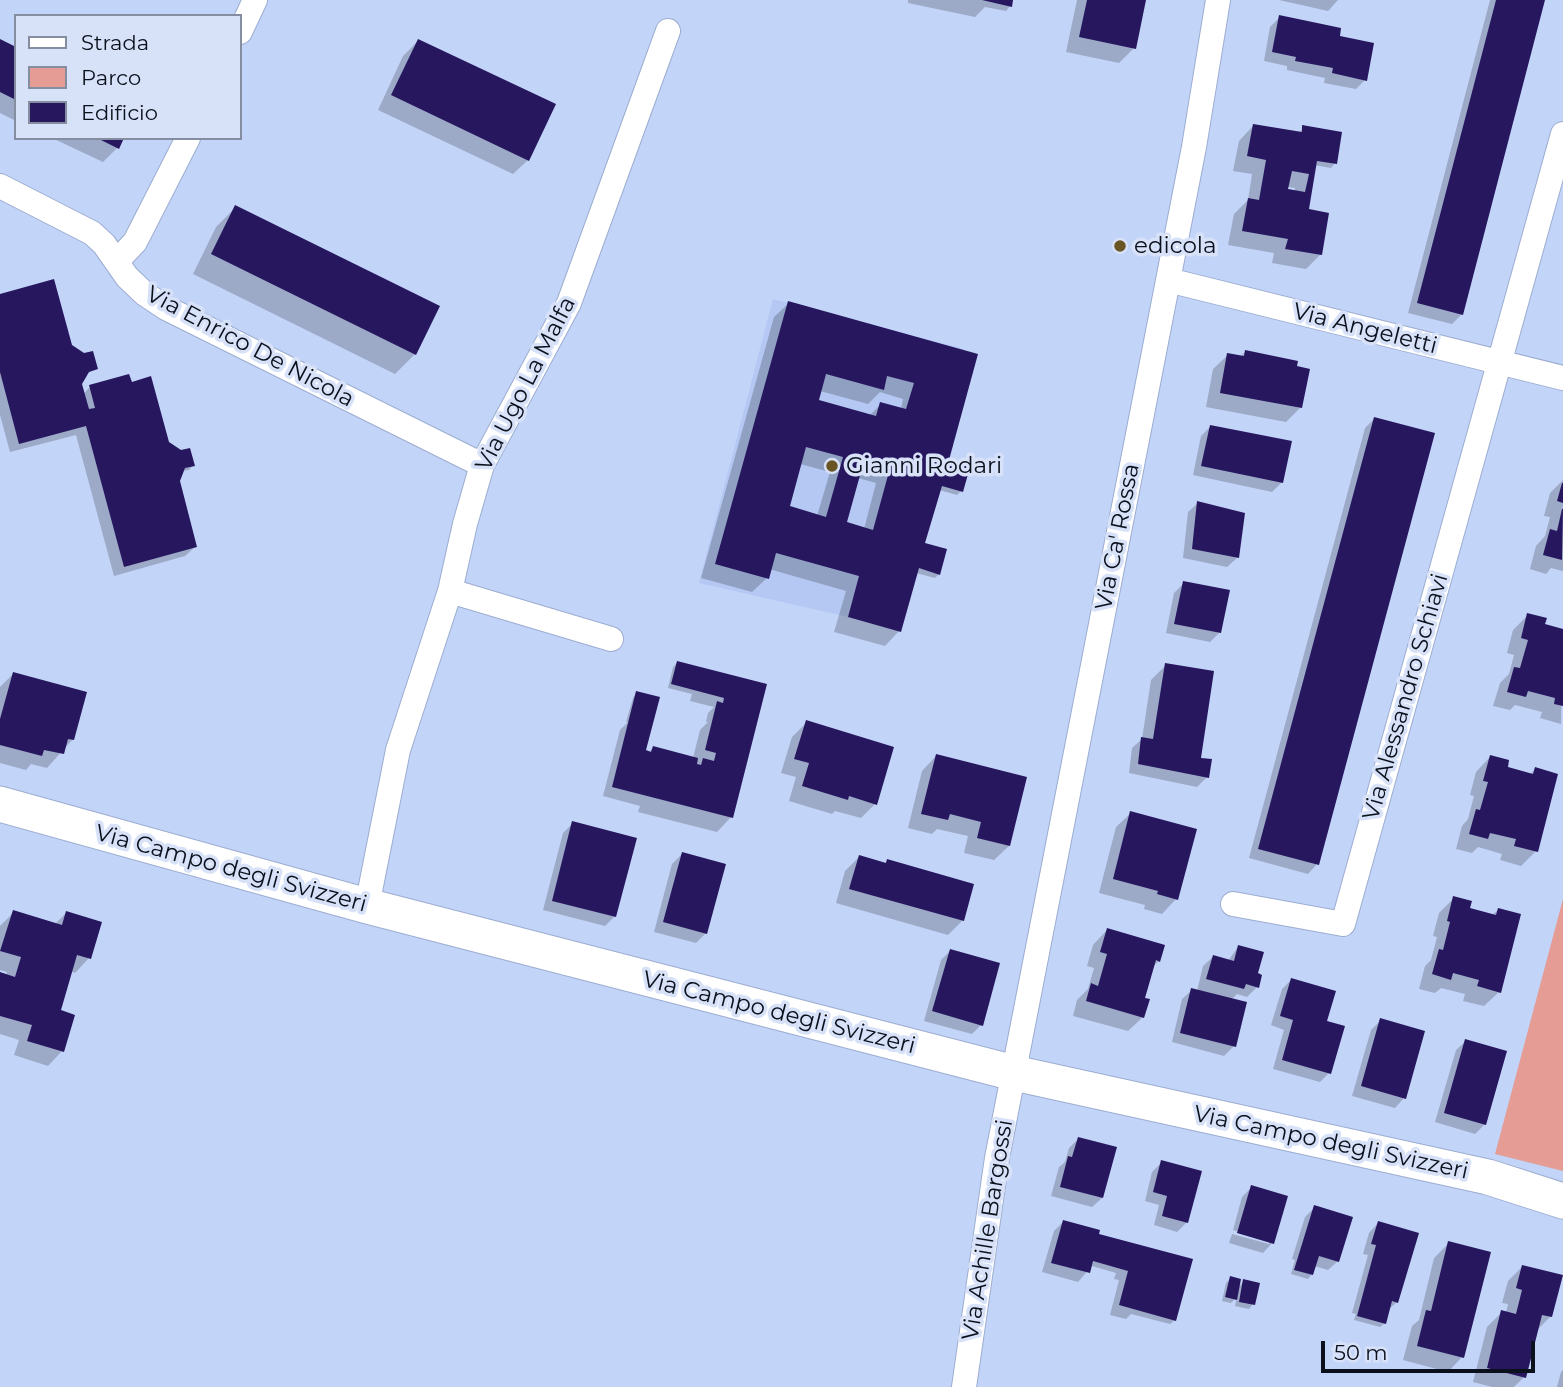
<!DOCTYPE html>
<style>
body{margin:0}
#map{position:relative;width:1563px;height:1387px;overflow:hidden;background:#c3d4f9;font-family:Montserrat,sans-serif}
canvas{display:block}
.legend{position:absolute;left:14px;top:14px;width:228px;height:126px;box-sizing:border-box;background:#d7e1f8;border:2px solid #858da0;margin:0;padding:9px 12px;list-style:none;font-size:21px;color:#0a101c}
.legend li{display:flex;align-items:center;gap:14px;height:35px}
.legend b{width:35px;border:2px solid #858da0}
.scale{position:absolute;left:1321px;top:1341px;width:214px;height:32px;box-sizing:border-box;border:4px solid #0a101c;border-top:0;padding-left:9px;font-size:21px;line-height:24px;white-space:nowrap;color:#0a101c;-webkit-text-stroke:5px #d7e1f8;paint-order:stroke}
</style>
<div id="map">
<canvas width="1563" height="1387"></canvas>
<ul class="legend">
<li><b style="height:9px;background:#fff"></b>Strada</li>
<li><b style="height:19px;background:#e49c95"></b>Parco</li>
<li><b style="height:19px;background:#27175f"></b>Edificio</li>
</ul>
<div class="scale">50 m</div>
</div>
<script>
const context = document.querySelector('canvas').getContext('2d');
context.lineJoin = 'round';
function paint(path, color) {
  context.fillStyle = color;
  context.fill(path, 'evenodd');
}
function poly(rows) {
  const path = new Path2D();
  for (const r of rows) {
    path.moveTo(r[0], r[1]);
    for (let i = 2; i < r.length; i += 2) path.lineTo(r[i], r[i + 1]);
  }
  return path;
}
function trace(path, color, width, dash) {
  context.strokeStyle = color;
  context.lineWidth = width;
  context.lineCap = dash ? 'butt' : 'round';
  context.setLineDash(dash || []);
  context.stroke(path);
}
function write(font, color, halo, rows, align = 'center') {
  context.font = font + ' Montserrat,sans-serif';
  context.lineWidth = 7;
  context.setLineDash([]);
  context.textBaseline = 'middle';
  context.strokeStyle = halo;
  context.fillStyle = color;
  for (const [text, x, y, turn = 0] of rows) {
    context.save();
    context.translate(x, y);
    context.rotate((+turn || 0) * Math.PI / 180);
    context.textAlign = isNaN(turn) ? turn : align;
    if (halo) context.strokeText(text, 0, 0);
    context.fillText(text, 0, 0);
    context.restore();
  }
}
paint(poly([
 [773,299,964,349,892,627,699,583]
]), '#b5c8f3');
paint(poly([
 [1563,899,1563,1171,1495,1154]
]), '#e49c95');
paint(poly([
 [908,0,1012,0,1010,6,1006,11,985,7,975,17,908,3],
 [1077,0,1144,0,1134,48,1119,63,1066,52],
 [1279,0,1338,0,1328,11],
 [1490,0,1543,0,1462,314,1452,324,1408,313],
 [1280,17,1338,37,1365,80,1356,89,1324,83,1325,78,1287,70,1287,66,1264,61,1270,27],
 [0,41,16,49,16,121,0,113],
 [418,41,528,160,513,174,378,110,403,56],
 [1253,126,1299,134,1303,127,1335,163,1331,168,1314,165,1307,210,1321,254,1306,269,1272,263,1274,253,1228,245,1234,214,1248,200,1252,174,1233,171,1239,141],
 [1287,187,1295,188,1294,192,1286,190],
 [52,138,122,138,117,148,103,162],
 [235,208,438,307,415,354,395,374,193,274,216,227],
 [0,296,70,347,96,368,85,375,80,384,83,394,90,387,193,465,189,470,182,471,179,480,195,547,185,556,114,576,76,435,10,452,0,415],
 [789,303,976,355,946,463,961,491,957,495,939,490,923,545,939,574,935,578,916,573,899,631,885,646,834,632,846,591,769,569,767,578,752,592,701,578,774,317],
 [820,391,868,404,880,392,903,399,901,409,881,404,869,416,817,401],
 [800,464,830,472,817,516,788,508],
 [858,478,876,483,864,529,845,524],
 [1245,352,1301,407,1286,422,1206,407,1213,369,1228,355,1240,357],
 [1374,419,1317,864,1308,874,1249,858,1365,428],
 [1211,426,1282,482,1272,492,1193,475,1201,436],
 [1563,480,1563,571,1551,568,1546,574,1530,569,1536,546,1545,536,1550,517,1544,516,1550,493],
 [1198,503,1237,558,1227,567,1183,558,1188,512],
 [1184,583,1220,632,1210,642,1166,633,1174,593],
 [1528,615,1543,626,1563,631,1561,724,1540,718,1542,712,1515,705,1510,710,1493,706,1500,683,1509,674,1514,655,1507,653,1513,630],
 [677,663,765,685,731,817,717,832,638,812,640,806,603,796,620,730,628,722,626,722,633,698,637,693,644,752,648,753,653,748,693,758,700,730,708,722,706,722,708,713,714,707,690,701,692,694,668,688,673,667],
 [1166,665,1207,777,1197,787,1129,773,1132,748,1142,739,1151,680],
 [13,674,73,739,47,768,31,764,26,770,0,763,0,687],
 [807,722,875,804,861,818,835,811,832,814,789,801,796,777,781,773,792,737],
 [936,756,1009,846,994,860,964,853,968,836,937,829,932,834,908,828,922,771],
 [1490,757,1505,768,1530,775,1535,769,1536,851,1521,866,1500,860,1502,854,1478,847,1472,853,1456,849,1462,826,1468,819,1474,796,1470,795,1476,772],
 [1131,813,1176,899,1162,914,1144,909,1145,905,1099,893,1116,827],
 [573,823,615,916,605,926,543,910,563,833],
 [682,854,706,933,696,943,654,932,672,864],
 [859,857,884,864,887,861,963,920,948,935,836,903,845,871],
 [1454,898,1468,909,1492,915,1498,910,1499,992,1484,1006,1463,1001,1465,994,1441,988,1435,993,1419,989,1425,966,1431,960,1437,937,1433,936,1439,913],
 [14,912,55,924,66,913,89,958,75,973,70,971,59,1011,62,1051,48,1066,14,1055,19,1040,0,1034,0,974,6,976,7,972,0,970,0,926],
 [1107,930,1159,961,1152,967,1143,1000,1143,1017,1128,1031,1073,1016,1077,1000,1088,989,1094,968,1087,966,1093,945],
 [1238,947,1256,975,1257,987,1247,997,1237,994,1231,1000,1234,1046,1224,1056,1172,1042,1182,999,1192,990,1197,991,1203,966,1213,957,1228,961],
 [950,951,981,1025,972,1034,924,1021,941,960],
 [1291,980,1325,1022,1329,1073,1320,1082,1273,1069,1284,1030,1271,1025,1282,989],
 [1381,1020,1404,1098,1395,1108,1352,1096,1371,1030],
 [1466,1041,1485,1124,1475,1134,1435,1122,1456,1050],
 [1078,1139,1102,1198,1092,1207,1051,1196,1059,1167,1065,1162,1069,1148],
 [1162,1162,1187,1222,1177,1232,1154,1225,1159,1205,1145,1201,1152,1172],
 [1252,1187,1272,1243,1263,1253,1229,1243,1232,1234,1269,1244,1269,1241,1233,1230,1242,1197],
 [1315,1207,1338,1261,1328,1270,1314,1266,1312,1274,1308,1279,1291,1274,1295,1260,1292,1259,1305,1217],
 [1063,1222,1097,1235,1175,1320,1170,1324,1131,1314,1126,1319,1110,1315,1119,1280,1114,1279,1116,1273,1092,1266,1078,1282,1042,1272,1054,1231],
 [1378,1223,1397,1302,1388,1310,1385,1323,1380,1327,1354,1320,1356,1314,1352,1313,1368,1255,1363,1254,1369,1233],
 [1449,1243,1462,1357,1448,1372,1403,1360,1412,1326,1419,1320,1434,1258],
 [1522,1267,1551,1316,1536,1331,1524,1377,1514,1387,1492,1387,1473,1382,1487,1327,1502,1312,1506,1313,1508,1304,1502,1303,1508,1281],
 [1231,1278,1238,1288,1244,1281,1253,1304,1249,1309,1235,1306,1237,1297,1231,1303,1222,1301,1226,1283],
 [1563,1370,1563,1387,1557,1387,1561,1372]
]), '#0003');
paint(poly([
 [982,0,1013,0,1012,7],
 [1087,0,1146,0,1136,49,1079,37],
 [1496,0,1545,0,1463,315,1417,303],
 [1279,15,1341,28,1340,36,1374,43,1367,81,1332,73,1333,68,1295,61,1296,57,1272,52],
 [0,39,16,47,16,100,0,92],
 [418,39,556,104,529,161,391,95],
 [1253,124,1302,132,1302,125,1342,132,1337,164,1317,161,1309,209,1329,213,1322,255,1285,249,1288,239,1242,231,1248,198,1259,200,1266,160,1247,156],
 [1292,171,1309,174,1305,192,1288,189],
 [97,138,124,138,119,149],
 [235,205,440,306,416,355,211,254],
 [54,279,72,345,84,353,93,351,98,369,89,372,82,384,89,409,95,408,89,385,129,374,132,382,151,376,169,442,181,450,190,448,195,466,185,468,180,481,197,547,124,567,86,426,19,444,0,372,0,294],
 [788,301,978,354,949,460,970,467,963,492,942,486,925,543,947,549,940,575,919,568,901,632,848,617,859,576,776,553,769,579,715,564],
 [826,374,884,390,887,376,914,383,906,409,880,402,876,416,819,400],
 [806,447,843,457,826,517,790,506],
 [864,461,890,468,873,530,847,522],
 [1245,350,1298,361,1297,366,1310,369,1302,408,1220,393,1227,353,1244,356],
 [1374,417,1435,433,1319,865,1258,849],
 [1210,425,1292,441,1283,483,1201,466],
 [1562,483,1563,483,1563,503,1557,501],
 [1197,501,1245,513,1239,558,1192,549],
 [1562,509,1563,509,1562,560,1543,555,1550,529,1557,531],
 [1183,581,1230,590,1221,633,1174,624],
 [1527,613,1547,618,1545,624,1563,629,1563,706,1554,704,1555,698,1528,691,1526,697,1507,692,1514,667,1520,668,1528,640,1521,638],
 [677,661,767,684,733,818,612,787,636,691,660,697,646,750,651,752,653,746,698,758,697,764,701,765,703,758,714,761,716,753,705,750,717,701,723,703,724,698,671,684],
 [1165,663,1214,671,1201,758,1212,759,1209,778,1138,764,1141,737,1153,739],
 [13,672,87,692,74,740,68,739,64,754,44,750,42,756,0,745,0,719],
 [806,720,894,747,877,805,849,796,848,800,802,786,809,763,794,759],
 [936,754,1027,777,1010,846,977,838,981,822,950,814,948,820,921,814],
 [1490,755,1509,760,1508,767,1533,774,1535,767,1558,774,1538,852,1514,846,1516,839,1490,833,1488,839,1469,834,1476,809,1480,810,1488,782,1483,781],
 [1130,811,1197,829,1178,900,1157,894,1158,891,1113,879],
 [572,821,637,838,616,917,552,901],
 [682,852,726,864,707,934,663,922],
 [859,855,886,863,887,859,974,884,964,921,849,889],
 [1453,896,1472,901,1470,908,1496,915,1498,908,1521,914,1501,993,1477,986,1479,980,1453,973,1451,980,1432,974,1439,949,1443,950,1450,922,1447,921],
 [13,910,62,925,66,911,102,922,91,959,77,955,61,1010,75,1015,64,1052,27,1041,32,1025,0,1016,0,972,15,977,21,957,0,951],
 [1107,928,1165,945,1160,962,1156,960,1145,998,1150,999,1144,1018,1086,1001,1091,983,1098,986,1107,954,1100,952],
 [1238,945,1264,952,1258,973,1262,975,1259,988,1246,984,1244,989,1206,979,1213,955,1234,961],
 [950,949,1000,963,983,1026,932,1011],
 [1291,978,1336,991,1327,1021,1345,1026,1331,1074,1282,1060,1293,1020,1280,1016],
 [1191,988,1247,1002,1236,1047,1180,1033],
 [1380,1018,1425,1031,1406,1099,1361,1086],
 [1465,1039,1507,1051,1486,1125,1444,1113],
 [1078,1137,1117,1147,1103,1198,1060,1187,1068,1156,1072,1157],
 [1161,1160,1202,1171,1188,1223,1162,1216,1167,1196,1153,1192],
 [1251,1185,1288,1196,1274,1244,1237,1233],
 [1314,1205,1353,1217,1339,1262,1319,1256,1313,1275,1294,1270],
 [1063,1220,1100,1230,1099,1234,1193,1259,1176,1321,1119,1305,1128,1271,1093,1261,1090,1273,1051,1263],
 [1378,1221,1419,1233,1398,1303,1392,1301,1386,1324,1357,1316,1376,1245,1371,1244],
 [1448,1241,1491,1252,1464,1358,1417,1346,1426,1310,1431,1311],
 [1522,1265,1563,1275,1552,1317,1542,1315,1526,1378,1487,1368,1501,1310,1516,1314,1522,1290,1516,1288],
 [1230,1276,1241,1279,1237,1300,1225,1297],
 [1243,1279,1260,1283,1255,1305,1239,1302]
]), '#27175f');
const street = poly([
 [240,32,255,0],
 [0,186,92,233,104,244,127,277,145,294,166,308,482,465],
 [117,261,135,242,188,138],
 [1168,280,1563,378],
 [450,591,611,639],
 [1233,904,1343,924,1563,134],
 [367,906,398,750,450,591,465,524,482,465,569,303,668,31],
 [964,1387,997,1158,1194,147,1218,0]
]);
const secondary = poly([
 [0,804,367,906,1014,1073,1488,1177,1563,1201]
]);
trace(street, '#9cadd0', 26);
trace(secondary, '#9cadd0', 37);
trace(street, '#fff', 24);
trace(secondary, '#fff', 35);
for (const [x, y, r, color] of [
 [1120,246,7,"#6a5524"],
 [832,466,7,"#6a5524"]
]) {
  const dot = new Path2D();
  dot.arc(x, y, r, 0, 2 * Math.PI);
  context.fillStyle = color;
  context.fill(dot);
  trace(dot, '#d7e1f8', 2.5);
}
write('23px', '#0a101c', '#d7e1f8', [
 ["edicola",1134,246],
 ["Gianni Rodari",846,466]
], 'left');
write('23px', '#0a101c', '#d7e1f8', [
 ["Via Angeletti",1365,329,14],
 ["Via Enrico De Nicola",250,347,28],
 ["Via Ugo La Malfa",526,384,-63],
 ["Via Ca' Rossa",1118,537,-79],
 ["Via Alessandro Schiavi",1406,697,-74],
 ["Via Campo degli Svizzeri",231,869,15],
 ["Via Campo degli Svizzeri",779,1013,14],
 ["Via Campo degli Svizzeri",1331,1143,12],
 ["Via Achille Bargossi",988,1230,-81]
]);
</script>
